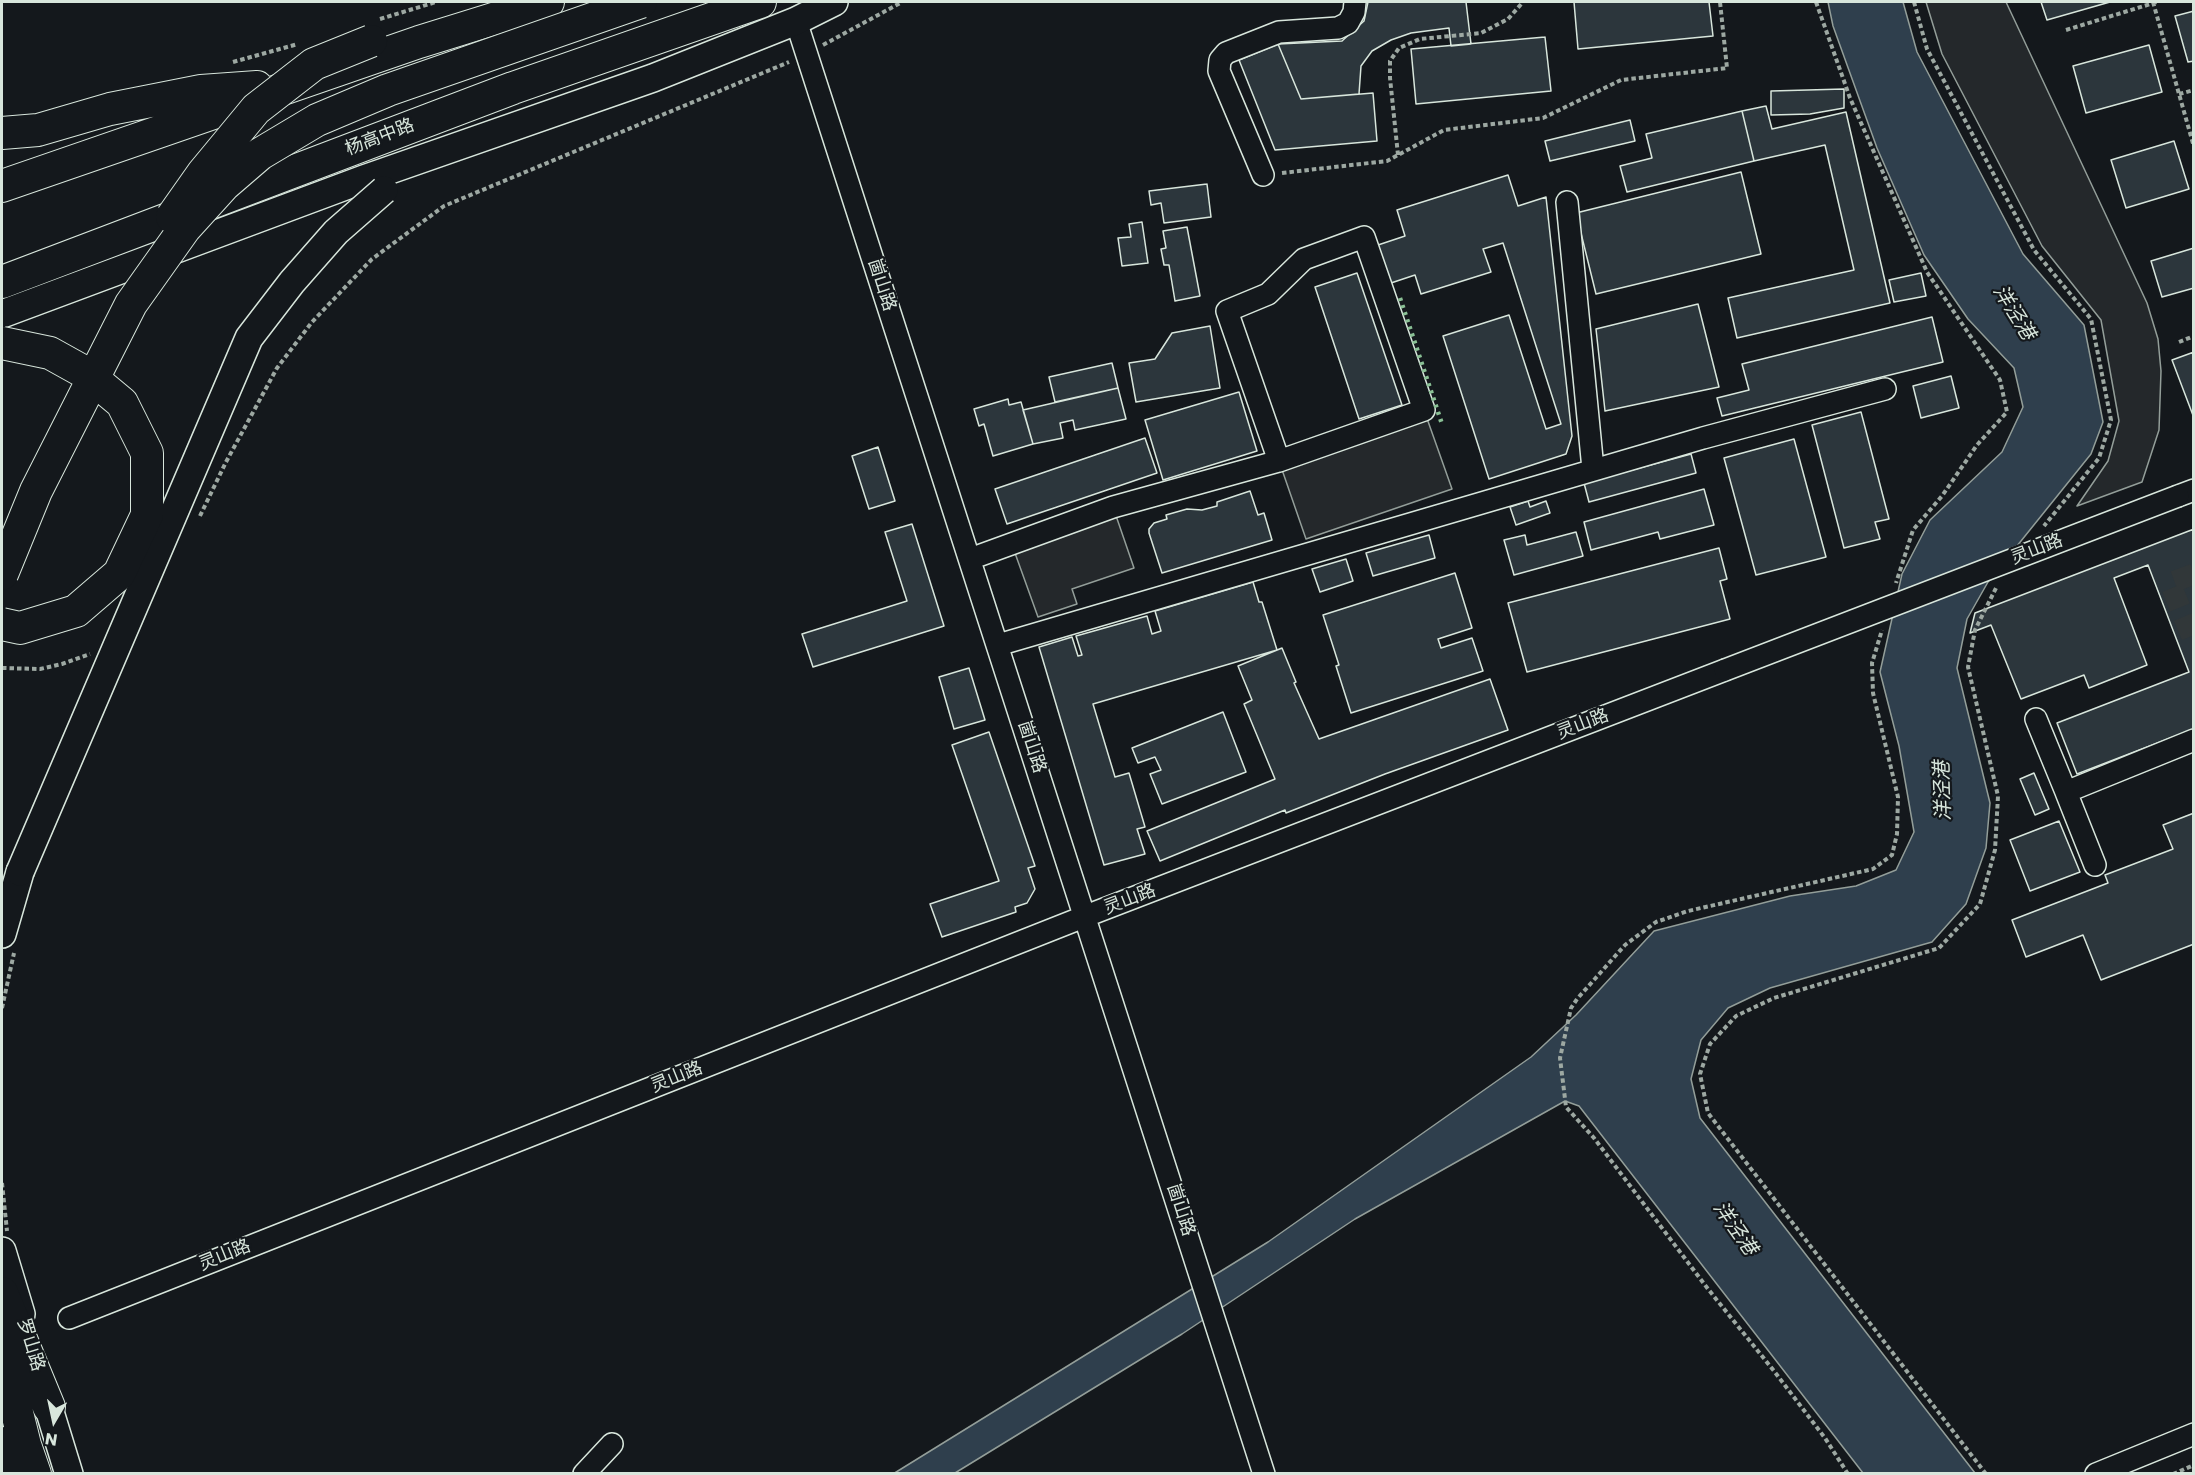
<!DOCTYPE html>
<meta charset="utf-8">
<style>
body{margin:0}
#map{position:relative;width:2195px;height:1475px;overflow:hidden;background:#14181c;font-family:Poppins,sans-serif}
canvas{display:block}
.frame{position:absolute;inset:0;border:3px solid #d8e6dc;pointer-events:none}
.north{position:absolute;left:24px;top:1391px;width:60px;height:60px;-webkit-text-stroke:4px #14181c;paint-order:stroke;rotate:189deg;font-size:16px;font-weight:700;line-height:24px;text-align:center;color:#d8e6dc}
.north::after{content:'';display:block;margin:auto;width:21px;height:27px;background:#d8e6dc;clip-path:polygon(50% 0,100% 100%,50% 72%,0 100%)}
</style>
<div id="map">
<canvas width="2195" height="1475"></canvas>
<div class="frame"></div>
<div class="north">N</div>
</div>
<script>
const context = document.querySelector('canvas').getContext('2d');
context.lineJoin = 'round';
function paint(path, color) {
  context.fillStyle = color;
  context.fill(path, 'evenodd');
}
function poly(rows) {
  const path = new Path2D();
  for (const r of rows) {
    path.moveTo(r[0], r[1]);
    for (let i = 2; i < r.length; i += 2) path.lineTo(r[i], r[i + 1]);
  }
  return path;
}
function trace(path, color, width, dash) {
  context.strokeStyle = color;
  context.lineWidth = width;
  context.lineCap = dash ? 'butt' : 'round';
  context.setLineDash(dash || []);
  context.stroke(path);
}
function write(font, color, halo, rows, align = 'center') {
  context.font = font + ' Poppins,"Noto Sans SC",sans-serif';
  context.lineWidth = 4.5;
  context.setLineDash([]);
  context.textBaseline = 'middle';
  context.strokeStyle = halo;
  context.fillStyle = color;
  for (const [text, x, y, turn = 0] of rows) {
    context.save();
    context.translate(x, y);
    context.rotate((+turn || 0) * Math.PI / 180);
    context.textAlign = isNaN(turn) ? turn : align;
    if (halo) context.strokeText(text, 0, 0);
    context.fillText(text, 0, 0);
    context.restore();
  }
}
const parking = poly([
 [1926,2,2006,2,2147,303,2158,339,2161,371,2159,430,2142,482,2077,506,2108,461,2119,421,2101,320,2042,246,1942,54,1926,2],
 [1424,410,1452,489,1306,539,1279,461,1424,410],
 [1113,507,1134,568,1072,589,1077,604,1038,617,1011,542,1113,507]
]);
paint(parking, '#24282b');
trace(parking, '#939e99', 1.5);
const water = poly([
 [1828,2,1903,2,1917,52,2023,254,2084,325,2103,422,2091,454,1988,582,1967,619,1957,668,1990,803,1986,848,1966,904,1932,942,1770,988,1728,1008,1701,1040,1691,1079,1700,1118,1975,1473,1863,1473,1579,1106,1565,1101,1355,1219,1182,1334,955,1473,893,1474,1268,1242,1531,1057,1576,1015,1654,931,1790,896,1856,886,1896,870,1914,832,1899,746,1880,672,1902,574,1930,520,2002,452,2023,407,2014,368,1968,319,1924,255,1877,148,1833,26,1828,2]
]);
paint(water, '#2f3f4d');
trace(water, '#939e99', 1.5);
const building = poly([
 [1368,2,1466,2,1471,44,1451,46,1449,28,1411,33,1391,40,1372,51,1361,66,1359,94,1301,99,1278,44,1342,41,1364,21,1368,2],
 [1574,2,1709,2,1713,36,1578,49,1574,2],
 [2041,2,2110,2,2047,20,2041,2],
 [2194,11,2194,61,2188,62,2175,16,2194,11],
 [1545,37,1551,91,1416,104,1411,49,1545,37],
 [1278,44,1301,99,1373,93,1377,141,1275,150,1239,60,1278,44],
 [2149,45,2162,92,2086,113,2073,66,2149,45],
 [1844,89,1844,108,1810,114,1771,115,1771,91,1844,89],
 [1766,106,1772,129,1846,112,1890,303,1737,338,1728,298,1854,270,1825,145,1754,161,1742,111,1766,106],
 [1742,111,1754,161,1627,192,1620,166,1652,158,1646,134,1742,111],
 [1630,120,1635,141,1550,161,1545,141,1630,120],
 [2174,141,2189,189,2126,208,2111,160,2174,141],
 [1741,172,1761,254,1596,294,1576,213,1741,172],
 [1508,175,1518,206,1546,197,1572,436,1566,454,1489,479,1443,336,1509,315,1546,429,1561,424,1503,243,1483,249,1491,272,1421,294,1415,275,1391,283,1378,245,1405,236,1397,210,1508,175],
 [1207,184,1211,217,1164,223,1161,203,1151,205,1149,191,1207,184],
 [1142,222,1148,263,1122,266,1118,238,1131,237,1129,224,1142,222],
 [1187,227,1200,296,1175,301,1169,265,1164,265,1161,249,1166,248,1163,231,1187,227],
 [2194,248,2194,288,2162,297,2151,261,2194,248],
 [1357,273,1402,405,1359,419,1315,287,1357,273],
 [1921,273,1926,296,1894,302,1889,280,1921,273],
 [1698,304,1719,387,1605,411,1596,329,1698,304],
 [1932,317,1943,362,1722,416,1717,398,1749,390,1742,364,1932,317],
 [1210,326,1220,388,1136,402,1129,363,1155,359,1172,333,1210,326],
 [2194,352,2194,418,2172,360,2194,352],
 [1112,363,1118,388,1055,402,1049,377,1112,363],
 [1951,376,1959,408,1921,418,1913,386,1951,376],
 [1118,388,1126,419,1075,430,1073,420,1060,423,1063,438,1033,444,1023,410,1118,388],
 [1239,392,1257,451,1163,480,1145,420,1239,392],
 [1008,399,1009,405,1021,402,1033,444,993,456,984,424,979,426,974,409,1008,399],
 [1861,412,1889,519,1875,522,1880,539,1844,548,1812,425,1861,412],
 [1145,438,1157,473,1007,524,995,489,1145,438],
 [1794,439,1826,557,1756,575,1724,458,1794,439],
 [878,447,895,501,869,509,852,456,878,447],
 [1691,454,1696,473,1589,502,1584,483,1691,454],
 [1704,489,1714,525,1660,539,1658,532,1591,550,1584,522,1704,489],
 [1250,491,1258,515,1264,513,1272,540,1162,573,1149,533,1149,529,1154,523,1167,519,1166,515,1187,509,1202,510,1217,506,1217,502,1250,491],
 [1528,501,1530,507,1546,501,1550,513,1516,525,1510,507,1528,501],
 [912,524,944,626,813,667,802,634,907,601,885,532,912,524],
 [2194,529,2194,729,2077,774,2057,723,2189,672,2148,565,2114,578,2147,665,2089,688,2084,675,2021,699,1991,625,1970,633,1975,613,2194,529],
 [1576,532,1583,556,1514,575,1504,540,1525,535,1527,545,1576,532],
 [1429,535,1435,558,1373,576,1366,553,1429,535],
 [1719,548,1727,579,1720,581,1730,619,1527,672,1508,603,1719,548],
 [1346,559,1353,581,1320,592,1312,569,1346,559],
 [1455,573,1472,628,1438,639,1441,648,1472,638,1483,671,1351,713,1336,666,1339,665,1323,615,1455,573],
 [1253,582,1259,602,1262,602,1277,650,1093,704,1115,777,1129,773,1145,827,1137,829,1145,854,1104,865,1039,647,1072,637,1078,656,1082,655,1076,636,1147,616,1152,634,1161,631,1155,611,1253,582],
 [1282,648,1296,682,1294,683,1319,739,1490,679,1508,730,1385,774,1286,813,1285,810,1160,861,1147,831,1275,779,1244,704,1252,700,1238,666,1282,648],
 [969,668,985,720,954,729,939,677,969,668],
 [1223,712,1246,772,1162,804,1150,774,1161,770,1155,757,1138,763,1132,748,1223,712],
 [989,732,1035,866,1028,868,1035,889,1027,903,1015,907,1016,912,942,937,930,904,999,881,952,745,989,732],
 [2034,773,2049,809,2035,815,2020,779,2034,773],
 [2194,813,2194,944,2101,980,2083,935,2026,957,2012,920,2108,883,2105,875,2173,849,2163,825,2194,813],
 [2059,821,2080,872,2030,891,2010,840,2059,821]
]);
paint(building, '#2c363c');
trace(building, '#d8e6dc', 1.5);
trace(poly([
 [2194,574,2170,583,2194,642]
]), '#313739', 21, [21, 10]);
const minor = poly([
 [796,21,1264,1474],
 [1263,175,1219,71,1220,60,1226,53,1279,32,1338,28,1348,23,1354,12,1355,2],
 [1567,202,1593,469],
 [2178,496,2194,490],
 [970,559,1113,507,1279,461,1424,410,1364,237,1304,259,1268,294,1227,311,1279,461],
 [998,645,1703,438,1885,389],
 [2036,719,2066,792],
 [2095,865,2066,792,2194,740],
 [69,1318,1086,916,1725,670],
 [584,1474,612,1444],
 [2096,1474,2194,1434]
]);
const major = poly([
 [2,314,364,179,653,78,796,21,834,2],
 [2,934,20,872],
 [2,1251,21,1314],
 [42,1386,69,1474]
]);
const highway = poly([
 [2,133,38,130,110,109,201,91,257,87],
 [2,186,419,42,548,2],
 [2,282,513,88,760,2],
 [2,1293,49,1407],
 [2,1352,25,1445,35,1474],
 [2,1443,10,1474]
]);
trace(minor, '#d8e6dc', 24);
trace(major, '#d8e6dc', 30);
trace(highway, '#d8e6dc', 34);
trace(poly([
 [1816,2,1850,98,1927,272,2000,380,2007,412,1977,445,1942,496,1913,530,1896,583],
 [1914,2,1927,49,2034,250,2091,319,2111,420,2099,458,2044,526],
 [2153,2,2194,147],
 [380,19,436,2],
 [2066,30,2157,2],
 [823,45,902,2],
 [233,62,298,44],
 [2179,94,2194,90],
 [1398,155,1390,78,1390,61,1399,48,1420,39,1481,33,1508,19,1523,2],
 [1282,173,1387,161,1444,130,1543,118,1621,80,1727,68,1720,2],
 [2179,342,2194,336],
 [200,516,226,462,277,368,312,322,372,259,444,206,789,62],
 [2,668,40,669,62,664,90,654],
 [2,1008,14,953],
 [2,1183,7,1231],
 [1848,1474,1825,1438,1774,1371,1708,1289,1594,1138,1566,1107,1560,1058,1571,1008,1577,999,1625,945,1656,922,1688,911,1873,869,1892,855,1897,834,1898,797,1873,693,1872,663,1882,630],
 [1986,1474,1708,1113,1700,1074,1710,1044,1736,1016,1774,998,1939,948,1980,904,1995,850,1998,796,1968,667,1975,630,1997,586],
 [2173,1474,2194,1465]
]), '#9da8a2', 4, [4.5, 3]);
trace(minor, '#14181c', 21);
trace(major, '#14181c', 27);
trace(highway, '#14181c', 32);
const minorBridge = poly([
 [1725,670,2178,496]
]);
const majorBridge = poly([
 [20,872,249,338,292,282,336,232,384,190]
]);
const highwayBridge = poly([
 [172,217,203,173,256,109,314,64,371,41],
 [2,343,50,353,86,373,122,403,147,453,147,515,119,574,76,611,20,628,2,624],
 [2,574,36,491,131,304,185,228,224,185,260,154,317,120,388,90,641,2]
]);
trace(minorBridge, '#d8e6dc', 24, []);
trace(majorBridge, '#d8e6dc', 30, []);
trace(highwayBridge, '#d8e6dc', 34, []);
trace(minorBridge, '#14181c', 21);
trace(majorBridge, '#14181c', 27);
trace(highwayBridge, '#14181c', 32);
trace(poly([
 [1400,298,1442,424]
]), '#8ac095', 4.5, [3, 4.5]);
write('18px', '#d8e6dc', '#14181c', [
 ["杨高中路",380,138,-21],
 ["崮山路",881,285,72],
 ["灵山路",2037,550,-21],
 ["灵山路",1583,725,-21],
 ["崮山路",1031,747,72],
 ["灵山路",1130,900,-21],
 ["灵山路",677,1078,-22],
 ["崮山路",1180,1210,72],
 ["灵山路",225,1256,-22],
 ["罗山路",30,1345,73]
]);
write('italic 20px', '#d8e6dc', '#14181c', [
 ["洋泾港",2013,313,58],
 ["洋泾港",1944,791,-92],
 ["洋泾港",1734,1229,55]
]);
</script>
